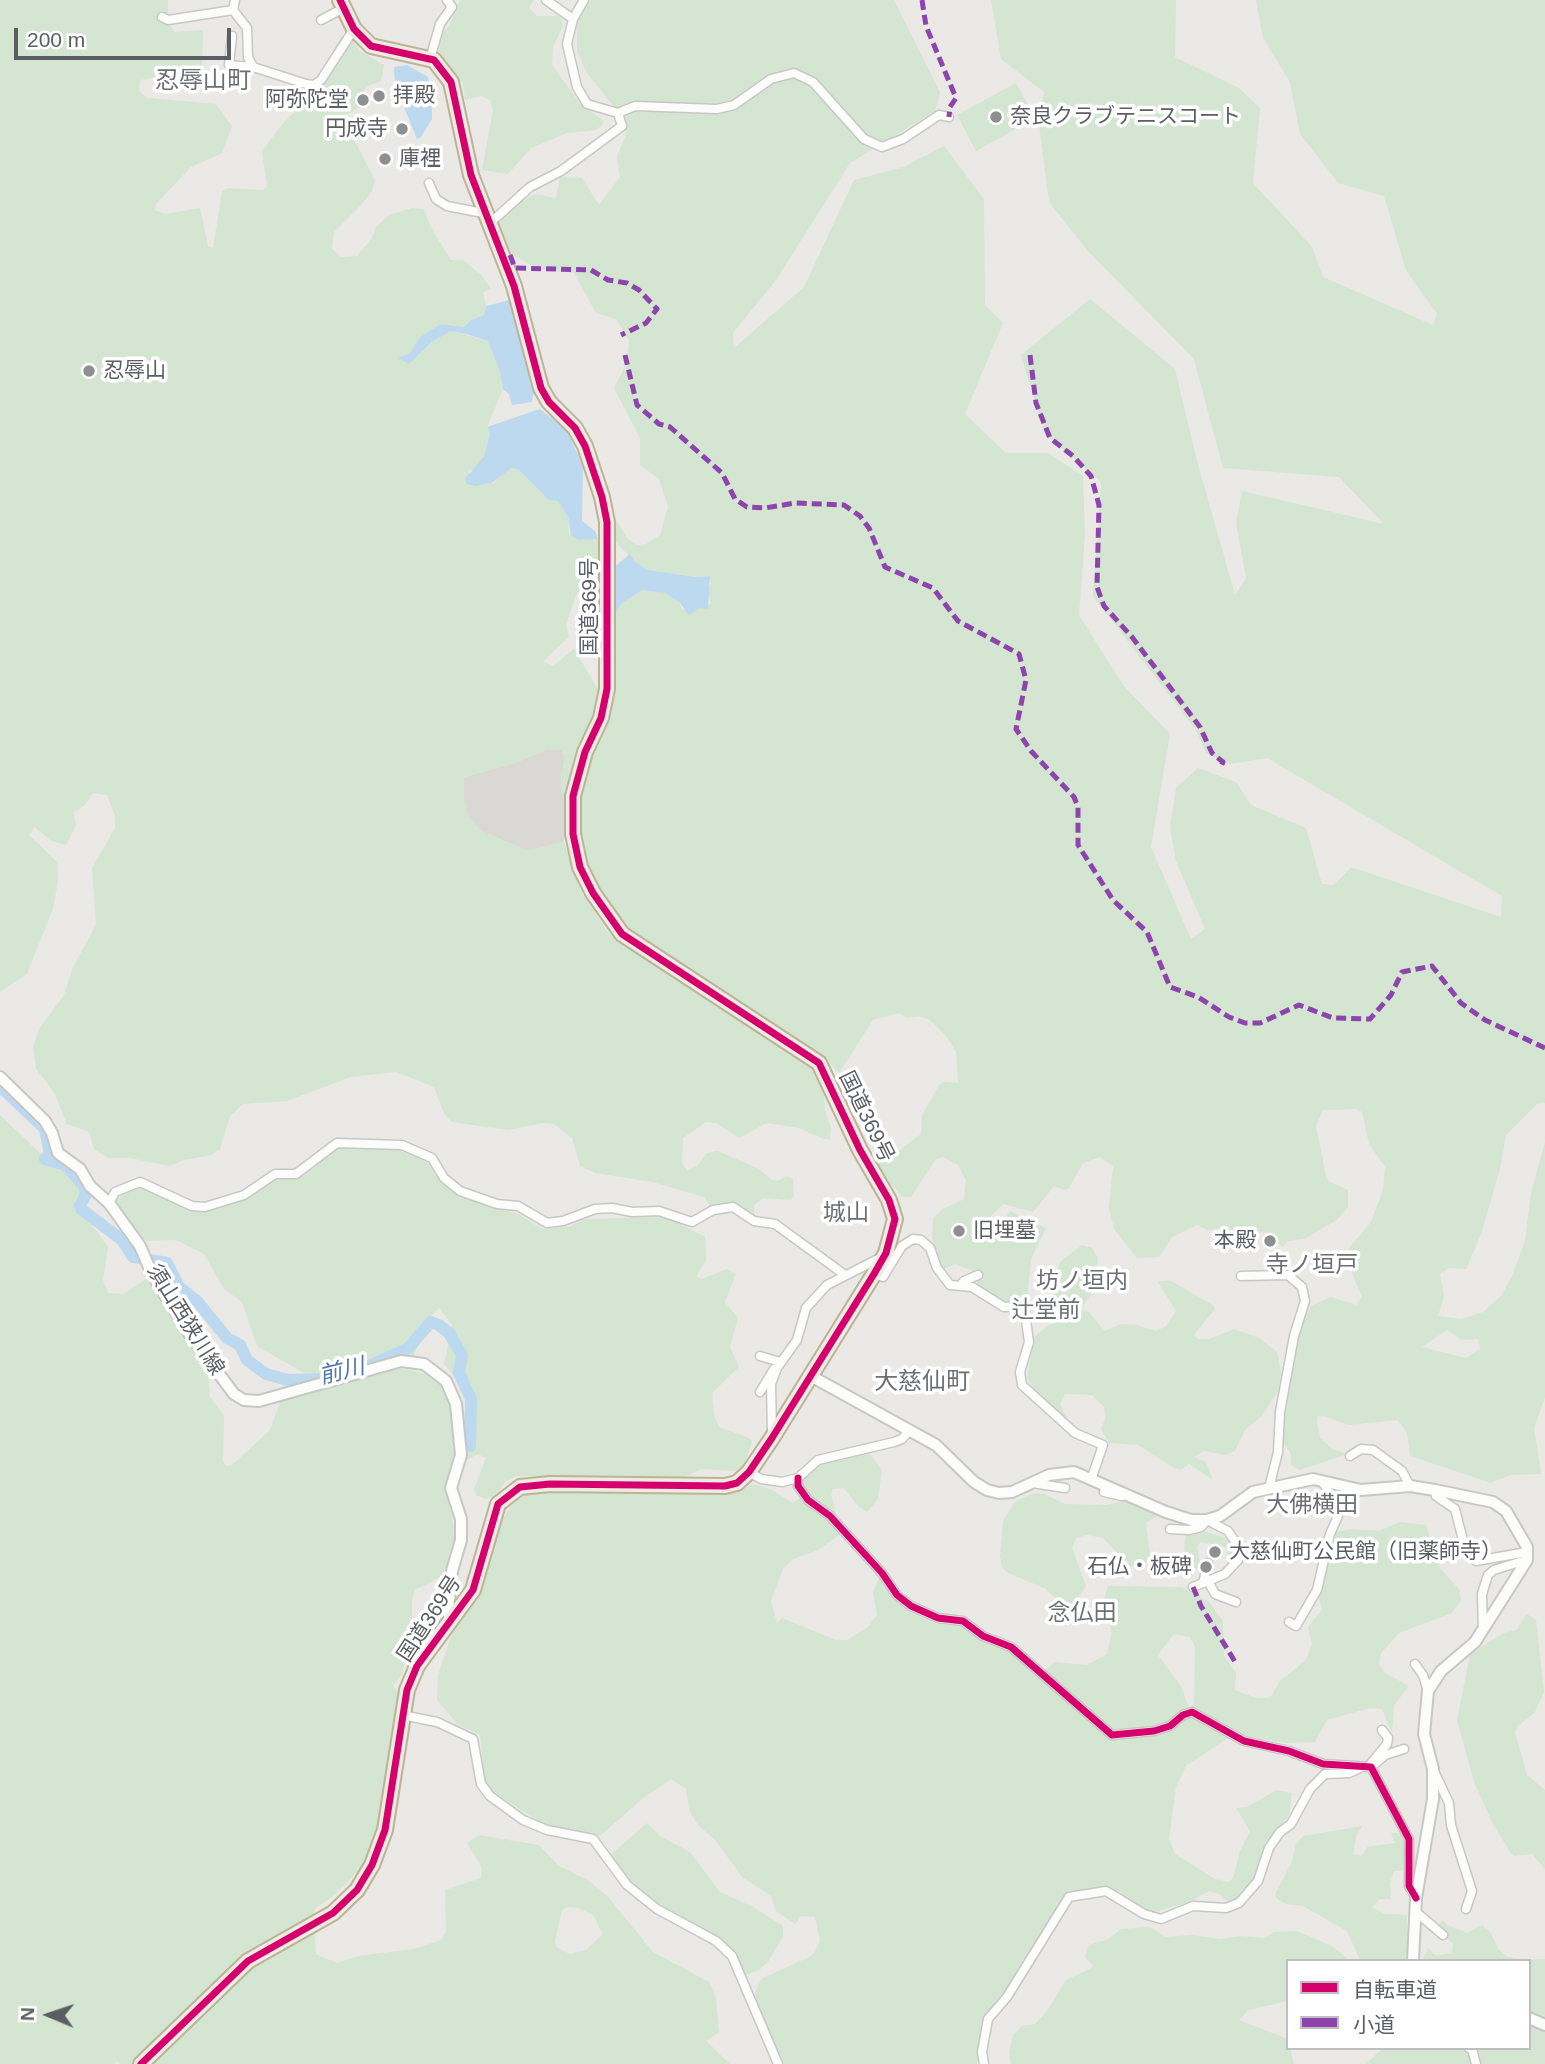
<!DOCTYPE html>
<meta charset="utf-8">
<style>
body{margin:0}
#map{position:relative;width:1545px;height:2064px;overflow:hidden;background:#eae9e5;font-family:Arial,"Noto Sans JP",sans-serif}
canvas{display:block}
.legend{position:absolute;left:1286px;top:1959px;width:245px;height:91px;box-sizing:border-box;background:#fff;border:2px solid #bdbfc0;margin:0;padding:9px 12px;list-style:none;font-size:21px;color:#5b5e62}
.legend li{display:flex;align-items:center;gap:14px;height:35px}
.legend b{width:35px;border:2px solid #bdbfc0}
.north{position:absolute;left:14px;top:1980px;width:70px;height:70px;-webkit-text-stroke:5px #fff;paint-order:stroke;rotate:272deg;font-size:19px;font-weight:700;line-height:28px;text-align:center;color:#5b5e62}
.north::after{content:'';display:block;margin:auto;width:24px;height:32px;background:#5b5e62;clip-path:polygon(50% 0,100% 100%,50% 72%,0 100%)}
.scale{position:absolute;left:14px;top:28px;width:217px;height:32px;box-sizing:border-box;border:4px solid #5b5e62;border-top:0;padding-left:9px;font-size:21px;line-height:24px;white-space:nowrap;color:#5b5e62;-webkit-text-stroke:5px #fff;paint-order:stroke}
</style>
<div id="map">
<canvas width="1545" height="2064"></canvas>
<ul class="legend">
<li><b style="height:9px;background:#d6006c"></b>自転車道</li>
<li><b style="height:9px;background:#8e44ad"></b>小道</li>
</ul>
<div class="north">N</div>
<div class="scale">200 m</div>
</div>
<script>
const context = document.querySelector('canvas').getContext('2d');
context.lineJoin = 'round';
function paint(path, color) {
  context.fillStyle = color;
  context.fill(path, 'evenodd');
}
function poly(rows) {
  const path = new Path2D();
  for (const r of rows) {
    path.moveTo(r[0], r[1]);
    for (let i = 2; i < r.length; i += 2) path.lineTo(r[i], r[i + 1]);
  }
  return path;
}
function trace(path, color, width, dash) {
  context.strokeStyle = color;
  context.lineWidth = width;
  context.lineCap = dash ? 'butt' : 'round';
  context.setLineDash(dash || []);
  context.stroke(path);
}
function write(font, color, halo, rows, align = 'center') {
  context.font = font + ' Arial,"Noto Sans JP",sans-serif';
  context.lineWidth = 7;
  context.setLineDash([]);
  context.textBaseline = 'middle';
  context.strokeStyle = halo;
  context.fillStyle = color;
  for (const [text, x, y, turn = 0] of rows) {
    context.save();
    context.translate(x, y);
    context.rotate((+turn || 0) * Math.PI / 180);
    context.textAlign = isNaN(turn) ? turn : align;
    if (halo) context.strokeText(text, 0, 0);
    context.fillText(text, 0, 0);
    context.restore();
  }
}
paint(poly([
 [547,749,561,750,565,756,561,779,562,793,566,794,564,842,528,851,481,831,468,816,464,799,464,777,515,763]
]), '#dad8d5');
paint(poly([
 [0,0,168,0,168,22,175,32,203,30,202,69,140,80,139,91,147,98,216,104,232,126,222,153,191,167,156,204,155,210,165,214,200,208,208,246,213,248,222,191,227,188,263,190,267,186,262,151,283,123,310,97,340,38,345,35,350,37,360,51,384,65,381,81,368,86,359,95,362,106,346,115,348,128,375,180,372,191,362,204,334,232,332,249,341,257,357,256,372,238,376,227,389,215,412,208,424,209,431,228,451,260,463,260,481,275,491,289,483,293,487,310,484,315,471,320,464,327,441,324,421,337,410,353,399,358,409,364,432,342,451,331,488,341,500,372,503,389,487,427,490,434,484,456,475,469,468,472,493,483,512,468,519,470,545,496,558,501,568,517,569,534,579,540,598,539,600,568,576,595,566,625,569,637,543,661,553,666,574,649,599,691,596,711,573,760,566,794,562,793,561,779,565,755,561,750,547,749,515,763,464,777,464,799,468,816,481,831,528,851,564,842,581,892,609,934,793,1052,823,1080,825,1110,831,1128,830,1139,824,1139,799,1128,767,1123,739,1138,716,1123,706,1122,683,1138,682,1162,687,1171,697,1166,707,1153,718,1151,759,1169,772,1180,777,1181,787,1176,793,1179,794,1195,791,1200,763,1198,754,1205,754,1215,732,1205,710,1206,704,1197,653,1182,595,1173,580,1166,572,1138,554,1124,543,1123,508,1130,452,1122,444,1114,434,1087,396,1072,351,1077,287,1101,243,1104,230,1116,220,1149,211,1155,184,1160,169,1166,130,1158,108,1158,94,1149,89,1132,67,1124,54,1092,36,1069,33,1047,39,1029,64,995,73,967,96,925,92,868,115,828,115,816,107,795,93,793,85,805,74,812,76,825,66,845,51,841,35,827,29,835,57,862,58,881,53,909,27,974,0,992],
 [460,0,534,0,529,8,537,16,560,16,563,26,553,47,552,65,581,105,604,121,601,126,596,130,567,133,531,148,508,174,482,170,493,110,490,100,481,96,465,100,463,83,439,56,441,34,449,26],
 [591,0,894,0,940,92,935,111,850,163,776,280,733,333,734,348,804,287,854,180,904,167,944,146,984,199,985,305,1003,323,965,414,1006,453,1048,453,1083,476,1085,535,1079,615,1123,685,1170,734,1151,847,1191,939,1205,929,1176,861,1170,827,1176,788,1198,768,1236,782,1251,805,1306,828,1322,884,1334,885,1351,867,1501,917,1502,896,1267,758,1230,764,1206,753,1196,730,1093,596,1101,482,1045,434,1021,355,1090,299,1175,369,1197,461,1235,595,1246,578,1236,523,1242,491,1384,524,1339,477,1223,468,1194,359,1087,250,1049,202,1039,124,1044,92,1001,59,991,0,1176,0,1175,57,1239,88,1260,108,1253,183,1312,247,1323,277,1433,325,1437,314,1406,270,1384,196,1338,183,1300,134,1290,82,1263,38,1256,0,1545,0,1545,1103,1537,1104,1506,1135,1500,1169,1481,1234,1466,1269,1449,1268,1440,1274,1444,1296,1438,1316,1462,1319,1483,1312,1501,1296,1512,1276,1525,1241,1531,1193,1545,1142,1545,1397,1534,1428,1541,1474,1511,1475,1490,1483,1485,1481,1410,1456,1407,1433,1398,1420,1349,1425,1324,1416,1318,1416,1317,1421,1320,1438,1332,1449,1347,1454,1300,1470,1291,1465,1291,1454,1282,1440,1294,1345,1311,1306,1331,1297,1356,1305,1362,1297,1346,1259,1349,1248,1371,1222,1383,1190,1385,1167,1369,1144,1362,1112,1356,1109,1323,1110,1316,1126,1326,1176,1328,1181,1348,1190,1348,1207,1337,1220,1306,1238,1286,1242,1283,1247,1275,1241,1273,1233,1254,1232,1248,1245,1244,1245,1224,1228,1207,1230,1197,1225,1172,1237,1159,1257,1137,1258,1114,1229,1109,1207,1113,1166,1100,1157,1083,1163,1069,1188,1064,1190,1054,1186,1033,1212,1003,1204,981,1226,996,1231,1010,1211,1046,1228,1031,1259,1027,1302,1003,1303,977,1286,976,1272,955,1264,944,1269,940,1266,932,1238,933,1218,943,1209,964,1199,966,1180,958,1165,943,1157,935,1160,911,1197,903,1197,873,1166,873,1158,879,1153,892,1156,921,1134,922,1115,939,1085,944,1082,958,1083,956,1052,947,1037,929,1019,918,1016,906,1018,899,1013,873,1020,839,1073,827,1060,624,927,595,889,582,862,575,817,578,791,592,749,611,621,621,604,642,590,665,593,679,602,682,610,711,604,707,591,711,584,710,576,696,577,648,570,634,561,612,538,612,514,628,539,637,545,646,544,660,535,668,507,659,479,640,465,640,438,614,388,627,363,629,340,616,319,596,313,574,273,537,269,512,254,499,224,503,214,527,198,537,194,554,198,557,194,560,177,582,178,599,205,620,177,617,156,626,135,623,118,587,73,577,52,577,21],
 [1447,1330,1462,1340,1478,1339,1480,1349,1466,1358,1422,1347],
 [1016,83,1035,118,976,151,957,115],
 [0,1115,40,1153,76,1179,84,1214,108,1247,103,1281,109,1293,124,1294,146,1279,171,1305,208,1372,210,1397,224,1415,223,1461,226,1466,232,1465,270,1430,281,1399,391,1369,407,1369,427,1375,443,1388,448,1398,454,1433,454,1460,447,1488,456,1539,446,1574,415,1590,412,1601,412,1631,402,1674,395,1684,392,1682,399,1697,383,1816,366,1864,332,1897,314,1909,316,1954,337,1963,358,1956,414,1949,441,1940,446,1931,445,1890,481,1878,482,1867,467,1843,479,1835,539,1845,559,1866,589,1881,608,1897,653,1952,709,1982,716,1998,719,2032,706,2041,730,2064,119,2064,118,2061,113,2064,0,2064],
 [567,1907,578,1908,593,1915,603,1934,586,1950,570,1954,556,1947,555,1941,562,1910],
 [345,1147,395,1149,425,1159,438,1178,459,1197,518,1214,542,1229,569,1227,585,1219,629,1218,644,1214,667,1216,705,1237,706,1261,696,1277,702,1279,727,1269,736,1274,725,1302,738,1318,730,1347,739,1367,712,1393,714,1416,719,1427,749,1438,752,1442,744,1466,734,1471,701,1469,681,1479,517,1476,505,1482,496,1496,485,1499,476,1495,474,1489,486,1458,478,1454,463,1462,462,1427,471,1420,473,1410,462,1385,444,1364,452,1325,439,1308,431,1316,413,1357,316,1380,257,1346,242,1302,224,1289,204,1254,176,1240,142,1241,111,1202,132,1190,143,1188,188,1209,220,1209,278,1178,295,1178,307,1174,334,1149],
 [1082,1245,1092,1248,1098,1258,1093,1291,1080,1310,1088,1311,1105,1331,1120,1324,1136,1325,1156,1331,1166,1326,1176,1311,1158,1282,1169,1280,1213,1305,1215,1309,1197,1331,1194,1335,1198,1339,1209,1339,1234,1329,1259,1338,1277,1352,1281,1374,1278,1391,1262,1416,1245,1430,1235,1451,1225,1455,1204,1451,1194,1457,1206,1462,1213,1480,1189,1464,1180,1470,1174,1468,1138,1445,1109,1443,1101,1429,1105,1419,1104,1407,1092,1395,1065,1394,1060,1404,1069,1422,1035,1392,1027,1377,1035,1336,1048,1326,1069,1318,1070,1312,1060,1309,1051,1295,1060,1262],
 [868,1452,882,1470,878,1499,867,1512,858,1506,844,1488,833,1489,831,1494,841,1534,818,1550,791,1560,783,1569,771,1601,777,1623,782,1618,836,1640,847,1640,868,1627,877,1615,873,1592,879,1578,912,1613,937,1624,962,1626,1013,1654,1035,1673,1044,1671,1055,1662,1087,1665,1107,1654,1112,1632,1103,1603,1108,1586,1182,1587,1209,1602,1223,1621,1224,1655,1236,1673,1235,1690,1256,1698,1267,1698,1272,1695,1280,1681,1306,1660,1312,1644,1308,1627,1322,1610,1319,1599,1336,1532,1351,1529,1379,1531,1400,1522,1426,1525,1440,1568,1459,1589,1461,1600,1452,1613,1399,1633,1381,1653,1379,1664,1385,1673,1409,1686,1394,1705,1392,1733,1382,1709,1370,1708,1327,1720,1315,1742,1286,1743,1234,1734,1186,1766,1176,1787,1169,1839,1175,1854,1215,1879,1229,1882,1233,1878,1240,1851,1250,1831,1236,1808,1247,1807,1277,1790,1292,1793,1289,1815,1268,1842,1257,1873,1241,1900,1231,1905,1219,1894,1209,1891,1189,1902,1154,1912,1137,1909,1128,1903,1121,1892,1105,1887,1062,1902,1048,1931,1023,1960,1006,1994,984,2018,977,2064,784,2064,757,2006,755,1994,761,1979,811,1956,816,1950,820,1940,815,1917,801,1916,795,1924,776,1911,771,1896,742,1877,716,1841,698,1825,689,1810,686,1789,671,1779,642,1799,600,1836,548,1827,489,1789,484,1779,480,1735,457,1724,437,1700,438,1675,454,1627,496,1530,513,1503,527,1495,543,1489,723,1495,739,1492,753,1484,770,1489,793,1503,801,1497,804,1479,821,1464],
 [1174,1634,1190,1637,1195,1647,1194,1704,1189,1708,1181,1686,1158,1655],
 [1033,1493,1044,1494,1065,1504,1106,1505,1127,1500,1160,1514,1146,1523,1150,1557,1141,1566,1130,1566,1103,1538,1087,1535,1076,1538,1072,1548,1086,1586,1076,1601,1065,1608,1046,1589,1006,1572,1002,1567,1000,1556,1003,1521,1014,1503],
 [1190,1528,1224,1537,1232,1545,1234,1556,1228,1557,1227,1547,1201,1542,1197,1546,1200,1563,1198,1568,1188,1567,1183,1558,1186,1530],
 [1527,1614,1536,1620,1544,1692,1535,1712,1518,1726,1515,1732,1527,1775,1545,1790,1545,1869,1532,1854,1514,1856,1510,1852,1493,1824,1474,1782,1457,1720,1470,1654,1504,1633,1516,1630],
 [647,1823,660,1836,690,1852,720,1892,755,1908,783,1926,783,1937,768,1962,759,1970,742,1976,734,1954,688,1920,644,1895,609,1856],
 [1362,1826,1356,1837,1353,1854,1362,1856,1367,1847,1395,1843,1391,1833,1400,1833,1405,1846,1402,1871,1394,1871,1390,1883,1391,1899,1380,1899,1372,1907,1385,1914,1407,1915,1407,1961,1288,1961,1288,2001,1248,2010,1239,2020,1288,2039,1294,2064,1011,2064,1009,2052,1013,2035,1022,2026,1035,2024,1047,2011,1066,1980,1094,1967,1085,1957,1089,1945,1108,1939,1121,1929,1150,1927,1165,1937,1191,1935,1220,1939,1242,1936,1264,1938,1274,1932,1297,1931,1332,1946,1349,1960,1360,1960,1347,1931,1303,1906,1286,1904,1277,1899,1275,1894,1292,1862,1296,1844,1303,1836],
 [1443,1920,1447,1925,1467,1933,1482,1925,1491,1933,1498,1949,1506,1956,1522,1960,1545,1959,1545,2064,1366,2064,1383,2048,1529,2048,1529,1961,1422,1961,1428,1948,1436,1956,1452,1953,1453,1943,1434,1929]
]), '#d4e5d2');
paint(poly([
 [407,65,428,77,432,100,432,119,421,137,417,139,395,85,394,67],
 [514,299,534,389,532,402,512,405,509,394,503,389,500,372,488,341,470,335,451,331,432,342,409,364,398,358,410,353,420,337,441,324,464,327,471,320,484,315,486,306],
 [540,409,566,429,583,466,582,521,595,531,598,539,579,540,571,536,568,517,558,501,549,500,519,470,512,468,493,482,475,486,467,484,465,479,484,456,490,434,487,427],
 [630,554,634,561,648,570,696,577,710,576,708,609,700,608,689,615,679,602,665,593,642,590,621,604,611,621,612,569],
 [604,592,600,653,595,657,587,650,578,632,578,621,589,604,594,603]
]), '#bdd9f0');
trace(poly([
 [0,1086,45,1129,50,1154,45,1159,66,1165,84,1186,86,1195,80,1205,81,1209,122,1240,133,1257,141,1258],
 [150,1260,167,1263,179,1287,197,1301,227,1338,240,1345,247,1360,266,1374,288,1380,327,1379],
 [365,1368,407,1349,431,1322,439,1325,449,1333,462,1355,459,1373,471,1399,470,1446]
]), '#bdd9f0', 12);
const street = poly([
 [235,0,233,10,247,28,248,57,253,67,306,84,314,85,321,80,354,29],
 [546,0,573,19],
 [162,17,168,20,233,10],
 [321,20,344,8],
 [232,36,229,65,253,67],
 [430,59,440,24,452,7,447,0],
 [618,113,635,106,717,109,734,105,771,79,794,73,813,82,864,139,882,147,903,139,939,115,949,117],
 [429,183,436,199,447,206,483,213],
 [488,225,530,187,561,171,622,126,618,113,587,104,577,87,567,44,573,19,584,0],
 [109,1203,115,1192,140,1182,192,1206,205,1207,244,1195,275,1174,296,1174,337,1143,402,1145,432,1158,444,1178,460,1191,497,1204,518,1206,547,1223,563,1221,595,1209,612,1208,632,1212,659,1211,692,1222,713,1210,733,1207,754,1221,775,1224,845,1275],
 [874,1274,883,1277,902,1246,913,1239,921,1240,930,1248,937,1268,950,1285,972,1287,1004,1307,1024,1306,1029,1342,1020,1372,1022,1385,1075,1433,1103,1445,1092,1477],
 [1241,1276,1288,1275,1302,1287,1305,1301,1294,1336,1280,1412,1278,1452,1269,1488],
 [960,1286,964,1281,978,1275],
 [760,1356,780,1362],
 [760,1392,774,1369],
 [772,1435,771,1384,777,1368,797,1340,806,1308,827,1285,878,1259],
 [1350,1456,1361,1449,1373,1450,1402,1471,1410,1486],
 [749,1472,761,1479,782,1482,798,1478,818,1460,894,1442,902,1439,909,1431],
 [798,1478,798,1486,808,1500,830,1516,882,1573,897,1595,911,1606,938,1618,963,1621,983,1636,1011,1647,1112,1735,1154,1731,1170,1726,1183,1715,1192,1712,1244,1741,1289,1751,1323,1764,1371,1767,1409,1839,1409,1886,1416,1898],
 [1032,1483,1065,1488],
 [1435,1490,1436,1496,1455,1509,1465,1548,1476,1561,1527,1552],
 [1104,1492,1122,1496],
 [1170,1529,1189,1530,1201,1527,1207,1520,1228,1531,1236,1543,1238,1560,1225,1574,1193,1587],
 [1208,1581,1215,1594,1236,1602],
 [1203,1583,1208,1563],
 [1289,1622,1296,1626,1317,1590,1330,1534,1338,1516,1335,1503,1322,1481],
 [1483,1631,1482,1594,1488,1575,1494,1570,1526,1560],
 [1415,1664,1423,1675,1428,1691],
 [402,1715,437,1722,473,1739,481,1784,490,1796,523,1820,547,1830,593,1839,627,1885,657,1909,716,1941,732,1956,778,2064],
 [1376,1763,1385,1755,1404,1749],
 [1368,1767,1387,1744,1388,1738,1382,1730],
 [1433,1769,1449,1803,1451,1825,1472,1891,1466,1909],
 [1415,1911,1443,1935],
 [1469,2048,1472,2049,1476,2064],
 [984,2064,982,2052,988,2019,1007,1997,1069,1897,1106,1891,1144,1914,1161,1919,1193,1906,1226,1908,1239,1903,1258,1881,1269,1848,1280,1832,1291,1824,1310,1789,1325,1774,1349,1773,1360,1768]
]);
const secondary = poly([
 [0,1077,45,1121,52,1133,58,1153,80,1169,90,1186,109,1203,140,1246,152,1274,192,1338,234,1394,244,1400,259,1401,401,1361,424,1364,446,1381,456,1404,461,1455,451,1488,461,1519,461,1540,452,1571,448,1609,450,1621],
 [809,1375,936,1445,974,1482,987,1490,999,1493,1012,1492,1049,1475,1074,1472,1166,1512,1191,1520,1207,1520,1220,1516,1253,1492,1313,1479,1361,1490,1410,1486,1435,1490,1493,1502,1506,1511,1527,1547,1527,1560,1475,1642,1441,1671,1428,1691,1424,1734,1433,1769,1433,1799,1416,1898,1413,1961],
 [1529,2018,1545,2025]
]);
const highway = poly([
 [141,2064,248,1961,333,1913,357,1890,372,1865,385,1830,407,1690,417,1666,473,1590,498,1504,520,1487,550,1484,725,1486,737,1483,749,1472,772,1438,874,1274,886,1253,895,1219,889,1200,860,1150,819,1063,622,934,593,893,580,867,573,834,573,796,585,752,601,718,607,689,607,522,602,497,585,446,575,428,549,402,541,388,514,286,471,175,451,82,434,60,371,46,354,29,340,0]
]);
trace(street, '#c7c7c6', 11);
trace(secondary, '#c7c7c6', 14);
trace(highway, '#bdb397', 18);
trace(street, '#fcfcfb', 8);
trace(secondary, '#fcfcfb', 10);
trace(highway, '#edebe2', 14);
trace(poly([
 [922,0,926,26,956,98,950,107,949,117],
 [510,255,515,268,591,270,608,280,627,283,639,290,657,309,646,323,621,335],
 [625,355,637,405,659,424,670,427,722,473,735,499,747,507,765,508,795,503,844,505,860,516,869,528,885,567,933,588,958,621,1019,654,1026,680,1016,729,1031,751,1074,797,1078,807,1078,845,1113,900,1147,932,1170,987,1198,997,1229,1017,1245,1023,1260,1023,1299,1005,1333,1018,1370,1019,1391,995,1402,972,1432,966,1461,1003,1485,1020,1545,1048],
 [1030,355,1036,403,1050,438,1073,456,1091,476,1099,505,1097,587,1104,606,1132,637,1200,727,1212,753,1223,762,1220,769],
 [1193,1587,1201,1606,1237,1665]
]), '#8e44ad', 5, [10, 5]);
trace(poly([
 [798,1478,798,1486,808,1500,830,1516,882,1573,897,1595,911,1606,938,1618,963,1621,983,1636,1011,1647,1112,1735,1154,1731,1170,1726,1183,1715,1192,1712,1244,1741,1289,1751,1323,1764,1371,1767,1409,1839,1409,1886,1416,1898],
 [141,2064,248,1961,333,1913,357,1890,372,1865,385,1830,407,1690,417,1666,473,1590,498,1504,520,1487,550,1484,725,1486,737,1483,749,1472,772,1438,874,1274,886,1253,895,1219,889,1200,860,1150,819,1063,622,934,593,893,580,867,573,834,573,796,585,752,601,718,607,689,607,522,602,497,585,446,575,428,549,402,541,388,514,286,471,175,451,82,434,60,371,46,354,29,340,0]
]), '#d6006c', 7);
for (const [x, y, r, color] of [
 [379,96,7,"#8d8f90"],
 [363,100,7,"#8d8f90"],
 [996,117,7,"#8d8f90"],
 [402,129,7,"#8d8f90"],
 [385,159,7,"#8d8f90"],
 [89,371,7,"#8d8f90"],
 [959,1231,7,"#8d8f90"],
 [1270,1241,7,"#8d8f90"],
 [1215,1552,7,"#8d8f90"],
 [1206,1567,7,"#8d8f90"]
]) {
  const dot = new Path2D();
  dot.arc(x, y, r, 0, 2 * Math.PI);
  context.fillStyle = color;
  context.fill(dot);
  trace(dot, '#fff', 2.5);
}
write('21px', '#5b5e62', '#fff', [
 ["拝殿",393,96],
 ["阿弥陀堂",349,100,"right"],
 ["奈良クラブテニスコート",1010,117],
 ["円成寺",388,129,"right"],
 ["庫裡",399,159],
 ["忍辱山",103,371],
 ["旧埋墓",973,1231],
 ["本殿",1256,1241,"right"],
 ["大慈仙町公民館（旧薬師寺）",1229,1552],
 ["石仏・板碑",1192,1567,"right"]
], 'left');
write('21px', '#5b5e62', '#fff', [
 ["国道369号",590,607,-90],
 ["国道369号",866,1117,64],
 ["須山西狭川線",185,1320,58],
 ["国道369号",430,1619,-57]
]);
write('23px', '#6c7073', '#fff', [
 ["城山",846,1214],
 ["寺ノ垣戸",1312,1266],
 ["坊ノ垣内",1082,1282],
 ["辻堂前",1046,1311],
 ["大佛横田",1312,1506],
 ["念仏田",1082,1614]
]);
write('italic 23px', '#4e79ac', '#fff', [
 ["前川",342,1372,-14]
]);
write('24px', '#6c7073', '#fff', [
 ["忍辱山町",203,81],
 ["大慈仙町",922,1382]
]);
</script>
